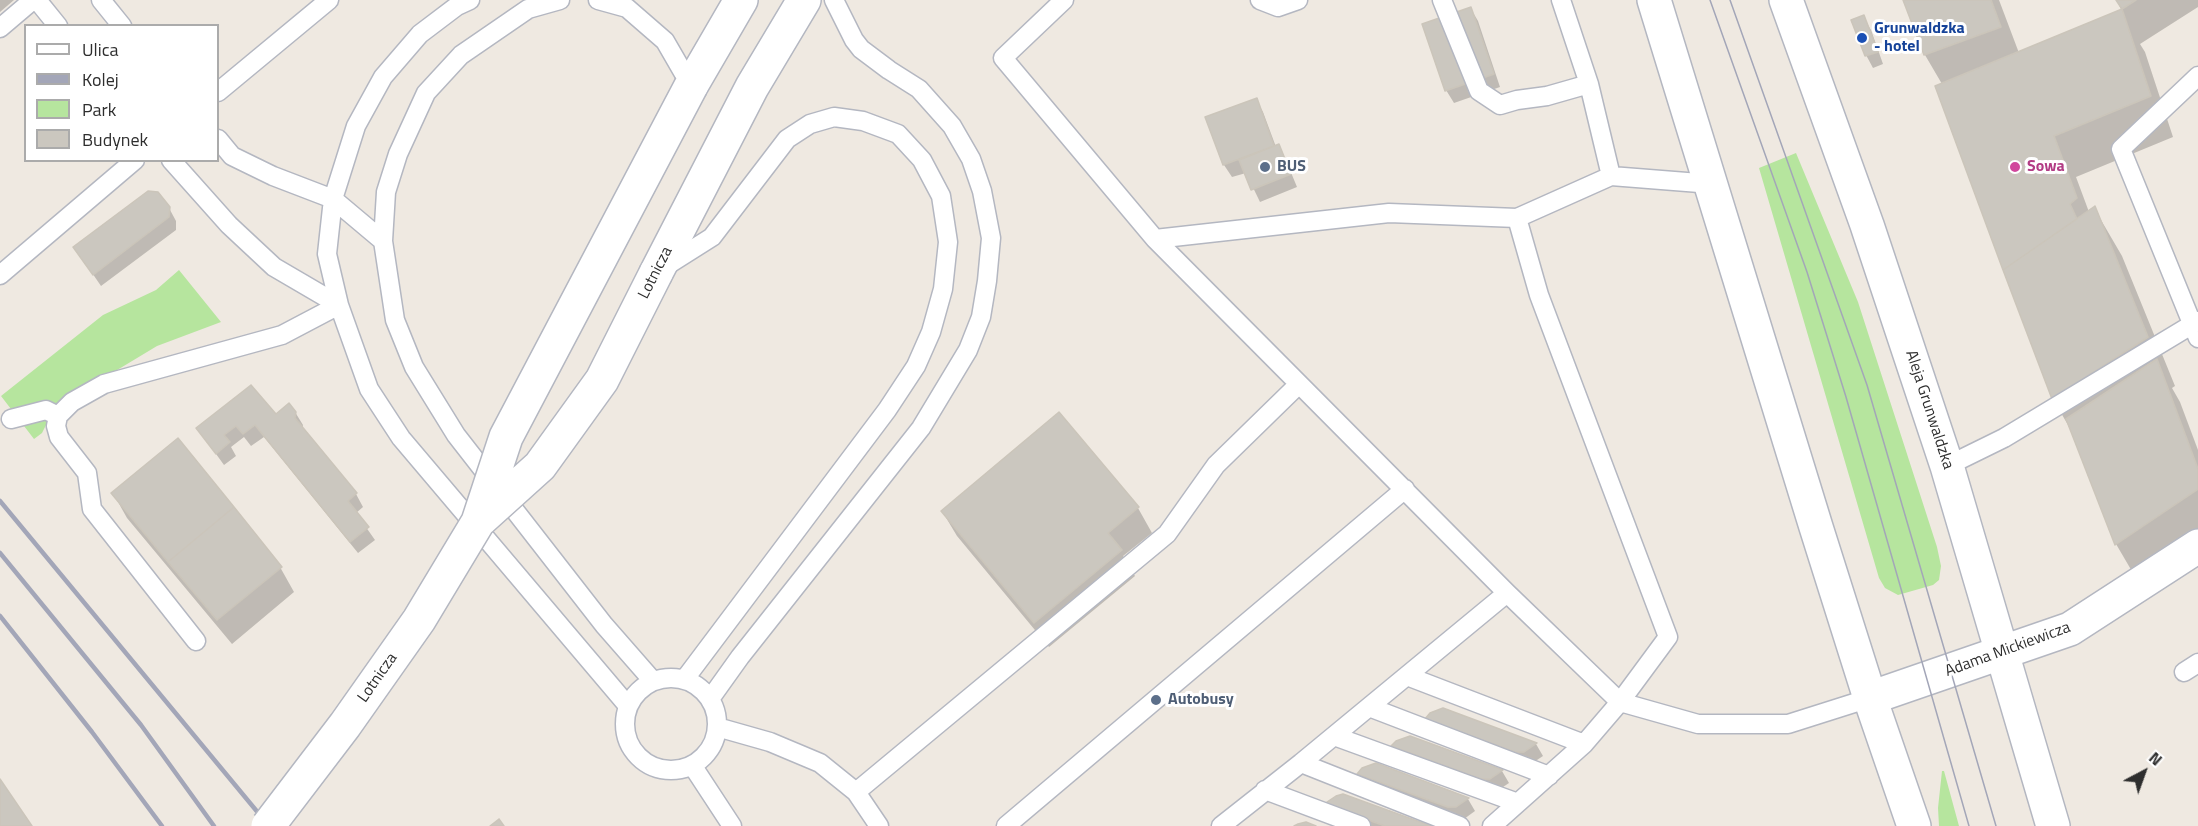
<!DOCTYPE html>
<style>
body{margin:0}
#map{position:relative;width:2198px;height:826px;overflow:hidden;background:#efe9e1;font-family:"Titillium Web",sans-serif}
canvas{display:block}
.legend{position:absolute;left:24px;top:24px;width:195px;height:138px;box-sizing:border-box;background:#fff;border:2px solid #ababab;margin:0;padding:8px 10px;list-style:none;font-size:18px;color:#2e2e2e}
.legend li{display:flex;align-items:center;gap:12px;height:30px}
.legend b{width:30px;border:2px solid #ababab}
.north{position:absolute;left:2114px;top:742px;width:60px;height:60px;-webkit-text-stroke:4px #fff;paint-order:stroke;rotate:41deg;font-size:16px;font-weight:700;line-height:24px;text-align:center;color:#2e2e2e}
.north::after{content:'';display:block;margin:auto;width:21px;height:27px;background:#2e2e2e;clip-path:polygon(50% 0,100% 100%,50% 72%,0 100%)}
</style>
<div id="map">
<canvas width="2198" height="826"></canvas>
<ul class="legend">
<li><b style="height:8px;background:#fff"></b>Ulica</li>
<li><b style="height:8px;background:#a3a6b8"></b>Kolej</li>
<li><b style="height:16px;background:#b6e59e"></b>Park</li>
<li><b style="height:16px;background:#cbc7bf"></b>Budynek</li>
</ul>
<div class="north">N</div>
</div>
<script>
const context = document.querySelector('canvas').getContext('2d');
context.lineJoin = 'round';
function paint(path, color) {
  context.fillStyle = color;
  context.fill(path, 'evenodd');
}
function poly(rows) {
  const path = new Path2D();
  for (const r of rows) {
    if (r.length === 3) {
      path.moveTo(r[0] + r[2], r[1]);
      path.arc(r[0], r[1], r[2], 0, 2 * Math.PI);
      continue;
    }
    path.moveTo(r[0], r[1]);
    for (let i = 2; i < r.length; i += 2) path.lineTo(r[i], r[i + 1]);
  }
  return path;
}
function trace(path, color, width, dash) {
  context.strokeStyle = color;
  context.lineWidth = width;
  context.lineCap = dash ? 'butt' : 'round';
  context.setLineDash(dash || []);
  context.stroke(path);
}
function write(font, color, halo, rows, align = 'center') {
  context.font = font + ' "Titillium Web",sans-serif';
  context.lineWidth = 6;
  context.setLineDash([]);
  context.textBaseline = 'middle';
  context.strokeStyle = halo;
  context.fillStyle = color;
  for (const [text, x, y, turn = 0] of rows) {
    context.save();
    context.translate(x, y);
    context.rotate((+turn || 0) * Math.PI / 180);
    context.textAlign = isNaN(turn) ? turn : align;
    if (halo) context.strokeText(text, 0, 0);
    context.fillText(text, 0, 0);
    context.restore();
  }
}
paint(poly([
 [1796,153,1858,302,1937,547,1941,566,1939,580,1933,585,1898,595,1885,588,1879,578,1759,168],
 [179,270,221,322,157,346,69,399,51,415,42,433,34,439,1,396,103,315,156,290],
 [1942,771,1944,771,1959,826,1939,826,1938,808]
]), '#b6e59e');
paint(poly([
 [0,0,14,0,0,12],
 [1905,0,1999,0,2019,53,2122,11,2116,0,2198,0,2198,7,2140,44,2145,52,2173,137,2076,177,2089,212,2094,208,2122,256,2175,386,2172,388,2180,402,2198,450,2198,545,2140,585,2116,544,2072,432,2053,399,1942,84,1925,55],
 [1471,9,1478,21,1500,87,1454,103,1446,90],
 [1863,17,1871,30,1883,64,1873,68,1866,55],
 [1256,100,1263,112,1276,147,1278,146,1285,158,1297,187,1260,202,1246,173,1232,177,1224,165,1207,118],
 [169,208,176,221,176,230,101,286,75,248],
 [295,412,303,425,302,429,356,494,363,507,356,513,375,540,358,553,264,437,251,446,244,437,231,447,236,456,224,465,198,429],
 [1059,414,1138,508,1152,533,1123,556,1135,576,1049,647,957,536,942,511],
 [113,493,280,567,294,592,232,644,127,518],
 [1443,710,1536,744,1543,756,1531,764,1523,764,1427,719],
 [1410,737,1502,771,1509,783,1497,791,1399,758,1392,746],
 [1376,765,1468,799,1475,811,1464,819,1366,786,1359,774],
 [1330,800,1426,826,1360,826]
]), '#0003');
const building = poly([
 [1903,0,1991,0,2001,27,1924,55,1903,0],
 [2116,0,2136,0,2122,9,2116,0],
 [1471,7,1494,74,1445,91,1422,24,1471,7],
 [2122,9,2151,96,2054,136,2077,198,2070,204,2077,219,2003,270,1935,86,2122,9],
 [1864,15,1878,52,1865,56,1851,20,1864,15],
 [1257,98,1274,146,1223,165,1205,117,1257,98],
 [1279,144,1291,174,1251,190,1239,160,1279,144],
 [148,191,158,192,170,207,169,217,93,275,73,247,148,191],
 [2095,206,2148,337,2052,399,2003,270,2095,206],
 [2157,359,2198,469,2198,489,2115,545,2066,419,2157,359],
 [251,385,276,414,289,403,296,412,295,418,357,493,348,501,369,527,350,542,255,425,243,434,236,426,224,435,230,442,216,454,196,428,251,385],
 [1059,412,1139,507,1108,533,1122,550,1034,623,941,511,1059,412],
 [178,438,234,507,168,562,111,493,178,438],
 [234,507,282,567,217,620,168,562,234,507],
 [1443,708,1537,743,1524,752,1515,752,1425,719,1430,713,1443,708],
 [1410,736,1503,770,1490,779,1481,779,1391,746,1396,741,1410,736],
 [1376,763,1469,798,1456,807,1448,807,1357,774,1362,768,1376,763],
 [0,779,32,826,0,826,0,779],
 [1343,794,1431,826,1385,826,1324,804,1336,796,1343,794],
 [499,819,504,826,490,826,499,819],
 [1306,822,1316,826,1294,826,1298,824,1306,822]
]);
paint(building, '#cbc7bf');
trace(building, '#cbc5ba', 1.5);
const service = poly([
 [37,0,58,26],
 [101,0,122,26],
 [470,0,457,6,420,34,383,77,356,126,333,199,327,254,339,305,369,389,401,438,628,706],
 [560,0,528,9,461,55,426,93,398,154,386,192,383,241,395,320,414,367,456,435,604,625,653,681],
 [598,0,627,8,665,41,691,86],
 [1064,0,1003,58,1155,239,1389,213,1517,218,1611,176],
 [1260,0,1278,7,1298,0],
 [1442,0,1479,91,1500,105,1517,100,1547,96,1589,84],
 [1561,0,1589,84,1611,176,1712,184],
 [0,28,33,0],
 [2198,76,2121,149,2198,338],
 [218,92,329,0],
 [218,139,232,156,273,176,333,199,383,241],
 [171,160,229,225,274,267,339,305],
 [1155,239,1507,593,1620,702,1698,724,1788,724,1870,698],
 [663,268,712,237,787,139,810,124,834,117,863,121,898,134,922,160,941,196,948,242,943,289,931,332,916,366,887,410,684,680],
 [0,275,135,160],
 [11,419,46,410,58,416],
 [1947,466,2004,438,2198,321],
 [196,641,92,509,87,473,59,437,56,426,58,416,72,402,104,384,282,335,339,305],
 [2184,672,2198,663],
 [1407,676,1584,744],
 [671,724,46],
 [710,699,740,657,921,428,968,350,981,317,987,281,991,238,982,191,971,159,952,126,919,89,889,70,861,49,854,40,834,0],
 [1369,707,1549,776],
 [717,727,770,742,820,763,856,792,879,826],
 [1334,736,1518,803],
 [1301,763,1460,826],
 [692,765,732,826],
 [1265,790,1361,826],
 [856,792,1167,534,1216,465,1298,385],
 [1006,826,1405,489],
 [1221,826,1301,763,1507,593],
 [1492,826,1584,744,1620,702,1668,637,1539,295,1517,218]
]);
const tertiary = poly([
 [691,86,741,0],
 [656,273,752,87,804,0],
 [1870,698,2070,629,2198,546]
]);
const secondary = poly([
 [1654,0,1816,527,1870,698,1914,826],
 [1786,0,1867,225,1947,466,2053,826]
]);
trace(service, '#b4b7c1', 21);
trace(tertiary, '#b4b7c1', 36);
trace(secondary, '#b4b7c1', 36);
trace(service, '#fff', 18);
trace(tertiary, '#fff', 33);
trace(secondary, '#fff', 33);
trace(poly([
 [1710,0,1807,272,1846,397,1969,826],
 [1730,0,1867,385,1996,826]
]), '#a3a6b8', 1.5);
trace(poly([
 [0,501,269,826],
 [0,553,141,725,214,826],
 [0,616,92,732,162,826]
]), '#a3a6b8', 4.5);
const tertiaryBridge = poly([
 [479,521,540,466,602,380,656,273],
 [268,826,345,725,419,620,478,522,506,437,691,86]
]);
trace(tertiaryBridge, '#b4b7c1', 36, []);
trace(tertiaryBridge, '#fff', 33);
for (const [x, y, r, color] of [
 [1862,38,6,"#1a4fb4"],
 [1265,167,6,"#5c6f8a"],
 [2015,167,6,"#d1479c"],
 [1156,700,6,"#5c6f8a"]
]) {
  const dot = new Path2D();
  dot.arc(x, y, r, 0, 2 * Math.PI);
  context.fillStyle = color;
  context.fill(dot);
  trace(dot, '#fff', 2);
}
write('bold 16px', '#164399', '#fff', [
 ["Grunwaldzka",1874,29],
 ["- hotel",1874,47]
], 'left');
write('bold 16px', '#4e5e75', '#fff', [
 ["BUS",1277,167],
 ["Autobusy",1168,700]
], 'left');
write('bold 16px', '#b23c85', '#fff', [
 ["Sowa",2027,167]
], 'left');
write('16px', '#2e2e2e', '#fff', [
 ["Lotnicza",656,273,-63],
 ["Aleja Grunwaldzka",1929,410,72],
 ["Adama Mickiewicza",2008,650,-20],
 ["Lotnicza",378,678,-55]
]);
</script>
